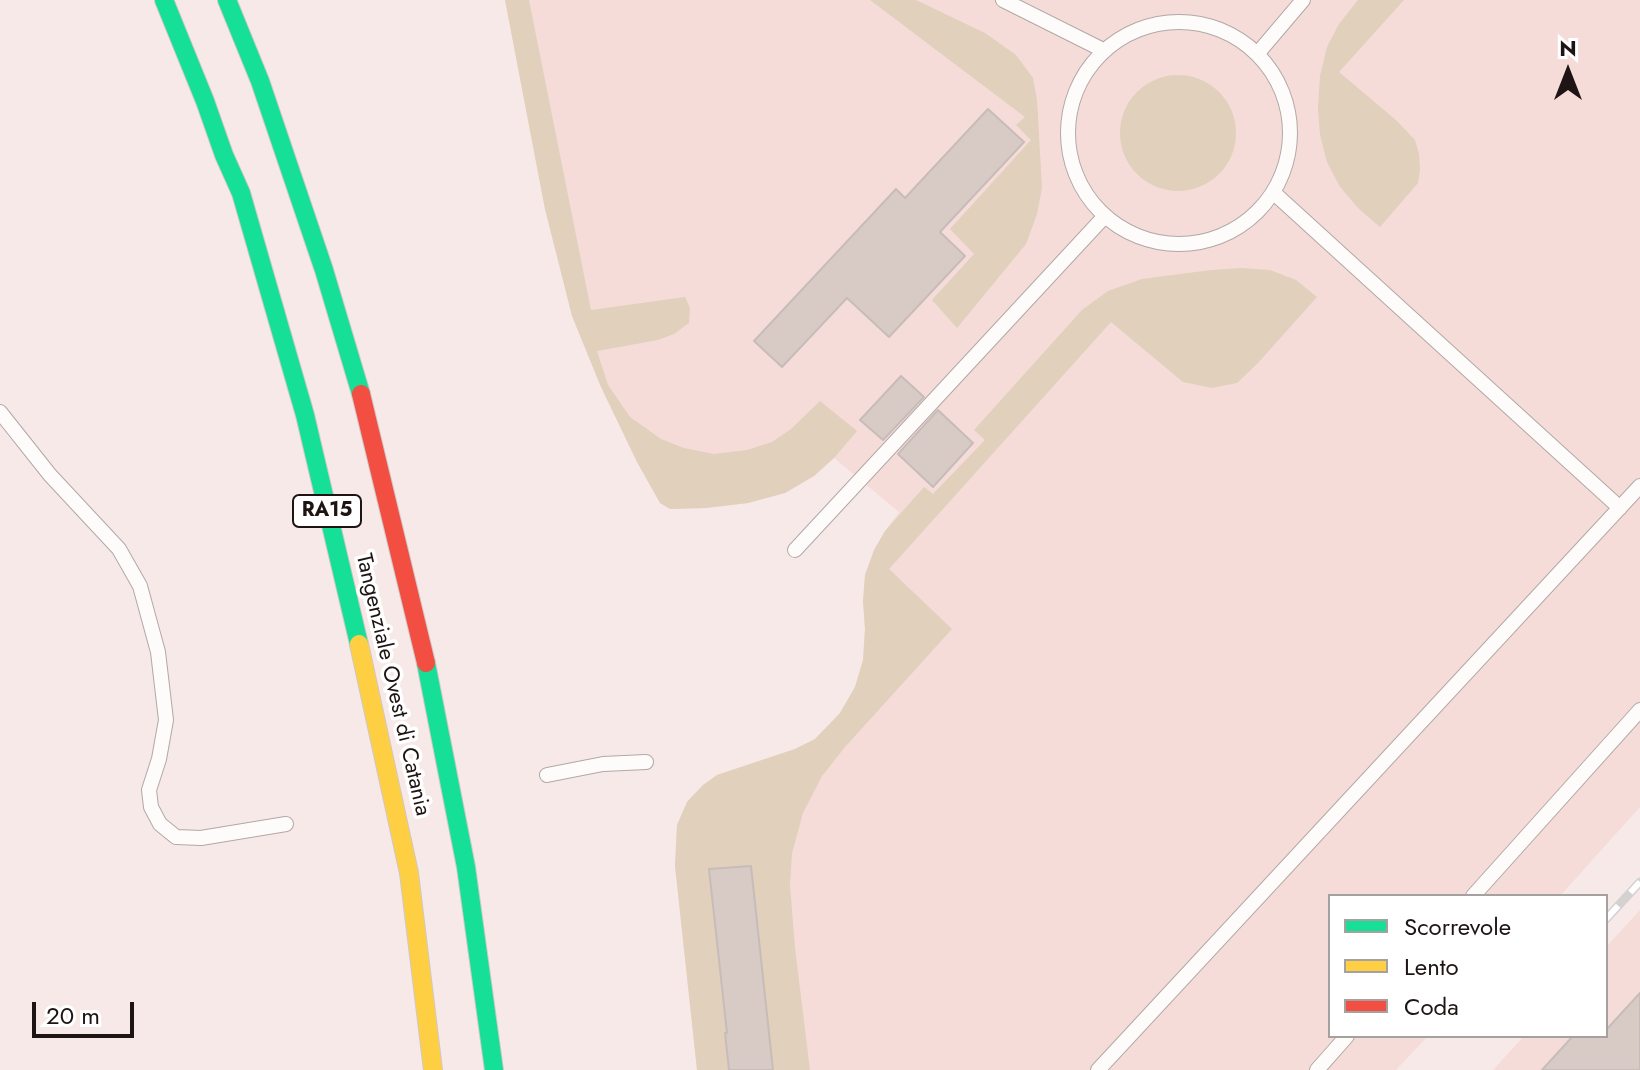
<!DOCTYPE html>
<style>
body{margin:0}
#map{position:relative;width:1640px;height:1070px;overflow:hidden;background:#f7e9e7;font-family:Jost,sans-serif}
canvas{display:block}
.legend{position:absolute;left:1328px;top:894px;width:280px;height:144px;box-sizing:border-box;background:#fff;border:2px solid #a5a1a1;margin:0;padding:10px 14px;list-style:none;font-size:24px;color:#1d1413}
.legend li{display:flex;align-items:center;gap:16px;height:40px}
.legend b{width:40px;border:2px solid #a5a1a1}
.north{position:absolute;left:1528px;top:32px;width:80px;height:80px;-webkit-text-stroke:6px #fff;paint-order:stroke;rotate:0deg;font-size:22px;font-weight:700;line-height:32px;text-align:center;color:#1d1413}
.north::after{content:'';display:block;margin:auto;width:28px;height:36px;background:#1d1413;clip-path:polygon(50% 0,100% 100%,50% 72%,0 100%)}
.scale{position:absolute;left:32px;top:1002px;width:102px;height:36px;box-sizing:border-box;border:4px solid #1d1413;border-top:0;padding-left:10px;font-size:24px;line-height:28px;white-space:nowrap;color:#1d1413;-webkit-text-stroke:6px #fff;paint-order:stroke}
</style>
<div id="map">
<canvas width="1640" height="1070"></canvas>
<ul class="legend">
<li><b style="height:10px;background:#16e098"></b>Scorrevole</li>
<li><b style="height:10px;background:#ffcf43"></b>Lento</li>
<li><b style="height:10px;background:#f24e42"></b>Coda</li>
</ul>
<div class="north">N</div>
<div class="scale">20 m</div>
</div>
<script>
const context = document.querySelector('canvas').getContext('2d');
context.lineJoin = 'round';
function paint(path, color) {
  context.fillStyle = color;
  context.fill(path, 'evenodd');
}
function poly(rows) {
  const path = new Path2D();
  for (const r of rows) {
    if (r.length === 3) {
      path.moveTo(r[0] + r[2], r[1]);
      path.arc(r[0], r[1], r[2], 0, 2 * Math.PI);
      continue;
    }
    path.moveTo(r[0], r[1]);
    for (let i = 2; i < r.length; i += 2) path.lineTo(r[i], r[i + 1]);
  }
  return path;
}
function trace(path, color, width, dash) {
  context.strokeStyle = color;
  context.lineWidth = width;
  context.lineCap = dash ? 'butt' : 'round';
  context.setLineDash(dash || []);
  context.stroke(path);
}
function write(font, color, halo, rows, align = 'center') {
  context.font = font + ' Jost,sans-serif';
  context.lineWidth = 7;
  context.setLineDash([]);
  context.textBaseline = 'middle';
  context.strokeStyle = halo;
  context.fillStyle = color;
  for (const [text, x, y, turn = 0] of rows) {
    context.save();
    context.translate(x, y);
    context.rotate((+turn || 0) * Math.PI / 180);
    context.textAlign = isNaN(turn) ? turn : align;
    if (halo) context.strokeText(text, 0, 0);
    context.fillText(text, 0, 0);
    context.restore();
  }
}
paint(poly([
 [505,0,1640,0,1640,807,1560,896,1330,896,1330,1036,1428,1036,1396,1070,697,1070,675,866,677,825,687,802,703,785,717,775,795,749,815,739,840,713,855,687,863,660,865,629,863,601,865,575,874,550,885,531,899,512,834,458,814,476,785,493,748,503,706,508,670,509,660,503,637,462,601,387,572,316,545,209],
 [1640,910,1640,1070,1493,1070,1524,1036,1606,1036,1606,947]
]), '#f5dcd8');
paint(poly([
 [505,0,529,0,591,310,685,297,690,308,689,323,674,334,658,340,597,351,608,385,630,417,661,439,684,448,714,454,747,450,772,442,791,429,820,401,857,431,834,458,814,476,785,493,748,503,706,508,670,509,660,503,637,462,601,387,572,316,545,209],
 [870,0,916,0,985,33,1016,55,1033,78,1037,100,1042,188,1037,214,1026,244,957,328,932,300,974,254,950,229,1031,140,1016,125,1025,117],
 [1358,0,1404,0,1339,72,1397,121,1415,140,1419,154,1420,170,1418,183,1380,227,1359,209,1340,187,1327,162,1320,135,1318,108,1320,76,1327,47,1339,24],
 [1178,133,58],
 [1242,268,1270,270,1296,280,1317,297,1257,364,1237,383,1212,388,1183,382,1111,322,889,569,952,629,845,747,822,776,803,813,792,853,790,885,795,948,810,1070,697,1070,675,866,677,825,687,802,703,785,717,775,795,749,815,739,840,713,855,687,863,660,865,629,863,601,865,575,874,550,885,531,924,487,933,494,985,440,974,430,1082,310,1108,291,1142,279,1211,270]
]), '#e0d0bc');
const building = poly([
 [988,109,1024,142,940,232,965,256,889,337,847,298,782,367,754,341,896,189,905,198,988,109],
 [901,376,924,397,883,440,860,420,901,376],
 [938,410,973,443,933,487,898,454,938,410],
 [751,866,773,1070,729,1070,725,1033,727,1033,709,869,751,866],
 [1640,993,1640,1070,1542,1070,1573,1036,1606,1036,1606,1030,1640,993]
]);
paint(building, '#d8cbc5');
trace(building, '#c7bcb9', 2);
const lane = poly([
 [1003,0,1103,50],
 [1179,133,111],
 [1258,53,1303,0],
 [1274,193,1620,508],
 [0,412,50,475,119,549,140,586,158,652,166,720,159,759,149,790,151,807,160,824,176,837,201,838,286,824],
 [795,550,1104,217],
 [547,775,603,764,646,762],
 [1473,896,1640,710],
 [1098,1070,1640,486],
 [1317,1070,1347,1036]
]);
const fast = poly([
 [164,0,205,101,224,155,241,193,305,415,359,644],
 [227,0,260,81,324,270,361,394],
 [426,663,466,867,494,1070]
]);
const slow = poly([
 [359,644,409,873,433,1070]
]);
const jam = poly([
 [361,394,426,663]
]);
trace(lane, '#b2a8a6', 16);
trace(fast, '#cfc8c7', 20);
trace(slow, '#cfc8c7', 20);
trace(jam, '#cfc8c7', 20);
trace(lane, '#fefcfb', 14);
trace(fast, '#16e098', 18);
trace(slow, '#ffcf43', 18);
trace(jam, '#f24e42', 18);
const rail = poly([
 [1606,919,1640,882]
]);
trace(rail, '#d5d1d1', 9);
trace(rail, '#fff', 6, [18]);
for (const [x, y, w] of [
 [327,511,68]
]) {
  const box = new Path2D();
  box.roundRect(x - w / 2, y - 16, w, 32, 6);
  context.fillStyle = '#fff';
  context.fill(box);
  trace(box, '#1d1413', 2);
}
write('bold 20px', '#1d1413', null, [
 ["RA15",327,511]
]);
write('22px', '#1d1413', '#fff', [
 ["Tangenziale Ovest di Catania",392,685,77]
]);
</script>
